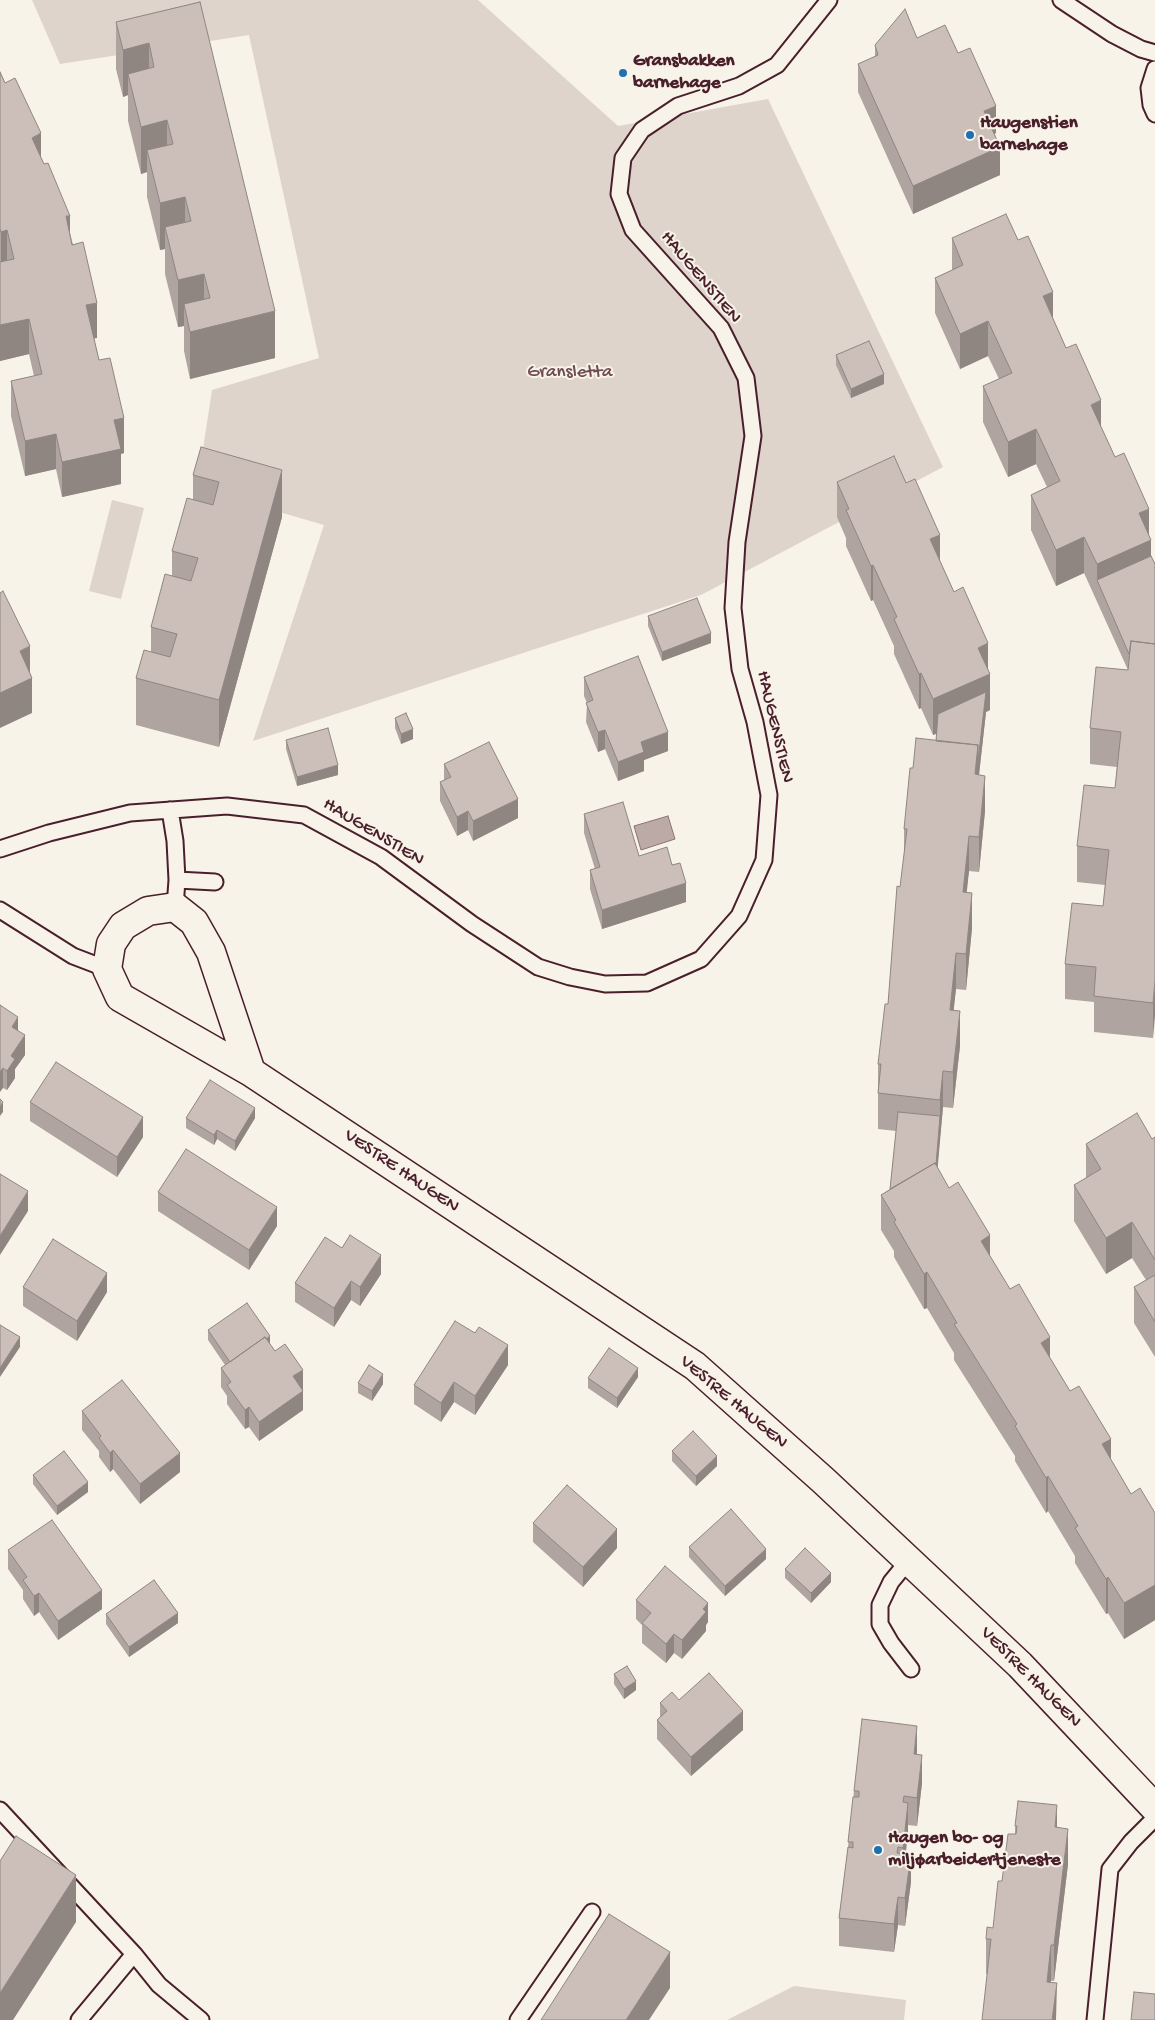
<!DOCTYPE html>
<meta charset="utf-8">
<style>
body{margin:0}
canvas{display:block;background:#f7f3e8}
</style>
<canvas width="1155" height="2020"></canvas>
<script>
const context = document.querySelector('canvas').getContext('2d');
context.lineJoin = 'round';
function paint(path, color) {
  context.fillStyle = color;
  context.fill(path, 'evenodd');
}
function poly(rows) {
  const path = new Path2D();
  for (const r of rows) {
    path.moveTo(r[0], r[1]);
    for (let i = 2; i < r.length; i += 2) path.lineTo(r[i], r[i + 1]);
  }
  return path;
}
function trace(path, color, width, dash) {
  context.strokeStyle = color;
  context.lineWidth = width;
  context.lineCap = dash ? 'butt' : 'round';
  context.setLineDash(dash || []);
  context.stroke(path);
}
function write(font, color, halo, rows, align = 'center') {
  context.font = font + ' "Gochi Hand",sans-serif';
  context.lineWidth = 4;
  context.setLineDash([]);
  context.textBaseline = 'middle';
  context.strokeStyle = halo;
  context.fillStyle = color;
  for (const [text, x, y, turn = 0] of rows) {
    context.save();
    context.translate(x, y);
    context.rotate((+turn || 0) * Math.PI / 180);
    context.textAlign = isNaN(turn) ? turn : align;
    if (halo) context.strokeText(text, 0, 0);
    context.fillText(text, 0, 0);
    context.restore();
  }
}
paint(poly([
 [32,0,478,0,618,126,768,99,943,467,701,595,253,741,324,525,197,488,212,390,319,358,249,35,60,64],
 [112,500,144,508,121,599,89,591],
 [794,1986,906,2000,904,2020,727,2020]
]), '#ded4cc');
const water = poly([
 [668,816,675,839,641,850,634,826,668,816]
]);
paint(water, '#bcaaa7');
trace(water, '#8e7275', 1);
const service = poly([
 [1061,0,1112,34,1141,49,1155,53],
 [1155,69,1149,88,1151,105,1155,114],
 [170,810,175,841,177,880,175,907],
 [0,849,49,833,130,813,227,806,304,815,381,857,472,924,538,967,570,977,605,984,647,983,701,959,739,916,764,860,769,795,755,722,740,669,733,608,737,542,753,436,746,378,721,328,633,230,619,194,623,158,642,130,678,106,739,86,777,65,829,0],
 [177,880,215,882],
 [0,910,73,956,107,969],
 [909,1560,891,1582,880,1605,880,1624,891,1643,911,1669],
 [0,1810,134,1954,159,1985,201,2020],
 [79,2020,134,1954],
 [518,2020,592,1912],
 [1095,2020,1110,1869,1131,1842,1155,1818]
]);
const minor = poly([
 [251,1072,211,952,194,922,175,907,148,911,123,926,111,944,107,969,120,997,251,1072,695,1366,824,1481,1020,1665,1155,1808]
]);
trace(service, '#4a1f2b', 19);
trace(minor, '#4a1f2b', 31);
trace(service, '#f7f3e8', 15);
trace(minor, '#f7f3e8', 28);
paint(poly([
 [200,2,275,358,190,379,184,351,184,326,178,327,165,274,165,249,160,250,147,197,147,172,141,174,128,121,128,95,123,97,116,69,116,22],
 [917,38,958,53,996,133,994,134,1000,175,913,214,858,92,858,64,875,57,875,45],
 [0,72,41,158,70,233,97,338,94,338,99,360,124,453,121,454,121,484,62,497,56,469,25,476,11,416,11,381,34,376,29,354,0,361],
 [952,238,1053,319,1149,535,1151,556,1155,564,1153,1038,1094,1032,1094,1002,1065,999,1065,964,1103,906,1105,885,1077,882,1077,846,1115,788,1117,767,1090,764,1090,728,1128,670,1084,573,1056,586,1031,530,1031,495,1047,487,1036,464,1008,477,983,422,983,386,999,379,988,356,960,369,935,313,935,278,952,270],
 [836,355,884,384,851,398,836,365],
 [201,447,282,517,219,747,136,725,136,678,151,652,151,627,172,576,172,551,193,500,193,475],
 [837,482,940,561,988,670,990,710,986,712,979,775,985,811,979,872,969,871,966,892,972,928,966,990,956,989,953,1010,960,1046,953,1108,943,1107,937,1168,1131,1494,1155,1513,1155,1620,1124,1639,1108,1613,1106,1614,1075,1563,1075,1556,1048,1511,1046,1513,1015,1461,1015,1456,954,1360,954,1353,927,1308,924,1309,894,1257,894,1251,881,1230,881,1195,890,1189,896,1131,878,1129,878,1064,888,1004,904,857,904,829,913,768,936,741,936,734,933,735,921,708,919,709,894,654,894,646,873,600,871,601,846,546,846,538,837,517],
 [648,616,711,643,662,661,648,626],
 [584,677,668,751,644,760,644,771,618,781,605,749,598,752,586,722,587,703,584,696],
 [395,718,413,739,401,744,395,728],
 [286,740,338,775,297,786,286,749],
 [444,764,518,818,473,841,468,830,457,836,440,801,440,782,444,780],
 [584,814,639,856,672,865,686,902,602,929,590,889,590,870,595,869,584,833],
 [0,1005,18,1031,25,1055,15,1069,15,1078,7,1090,3,1088],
 [30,1102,143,1137,117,1177,30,1121],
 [186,1118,255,1118,235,1151,217,1139,214,1145,186,1128],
 [1155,1137,1155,1357,1134,1323,1134,1287,1146,1280,1132,1258,1106,1274,1074,1221,1074,1185,1086,1178,1086,1144,1152,1139],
 [158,1192,277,1226,249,1270,158,1211],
 [342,1248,381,1274,360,1306,351,1300,334,1327,295,1302,295,1283],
 [23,1287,107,1292,77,1341,23,1306],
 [208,1330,270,1345,303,1389,303,1410,259,1441,249,1427,245,1429,227,1404,227,1396,221,1387,221,1368,225,1365,208,1340],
 [475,1333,508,1365,475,1415,454,1402,441,1422,414,1404,414,1385],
 [638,1377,617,1408,588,1388,588,1378],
 [358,1383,383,1384,372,1401,358,1393],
 [82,1411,180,1472,140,1504,113,1469,110,1472,99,1457,99,1451,82,1430],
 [672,1451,717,1466,696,1486,672,1461],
 [33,1475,88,1492,57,1515,33,1484],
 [533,1523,617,1548,583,1587,533,1542],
 [689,1547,766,1559,725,1596,689,1557],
 [8,1550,102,1609,58,1640,39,1612,34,1616,23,1599,23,1590,8,1569],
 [785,1569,831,1582,811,1603,785,1578],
 [636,1600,708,1622,706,1625,706,1631,682,1659,674,1653,666,1663,642,1643,642,1625,636,1619],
 [106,1614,178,1623,129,1657,106,1624],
 [614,1674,636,1690,624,1699,614,1684],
 [679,1700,743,1730,691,1776,657,1739,657,1720,660,1717,660,1703],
 [917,1754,922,1783,917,1826,908,1825,906,1854,911,1882,905,1926,898,1925,894,1952,839,1946,839,1918,848,1847,854,1791],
 [1015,1826,1057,1828,1068,1864,1054,1981,986,1974,986,1939,993,1928,1002,1881,1015,1834]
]), '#afa49f');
paint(poly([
 [149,43,149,91,128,74,128,95,123,97,123,50],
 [996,106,996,133,984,139,984,111],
 [167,120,167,168,147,150,147,172,141,174,141,127],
 [41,133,41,169,32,138],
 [1000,147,1000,175,913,214,913,186],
 [185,197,185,244,165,227,165,249,160,250,160,203],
 [66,216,70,216,70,251],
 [7,230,7,265,1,267,1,232],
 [204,274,204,321,184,304,184,326,178,327,178,280],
 [1053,292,1053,327,1043,296],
 [97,303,97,338,86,340,86,305],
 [275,311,275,358,190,379,190,332],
 [29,319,29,354,0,361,0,325],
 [988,321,988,356,960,369,960,334],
 [884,374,884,384,851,398,851,389],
 [1101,400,1101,436,1091,405],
 [124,418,124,453,121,454,121,484,62,497,62,462,114,420],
 [1036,429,1036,464,1008,477,1008,442],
 [56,434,56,469,25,476,25,441],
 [282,470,282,517,219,747,219,700],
 [1149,509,1149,541,1151,540,1151,575,1097,580,1097,564,1139,513],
 [940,535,940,571,930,539],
 [1084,537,1084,573,1056,586,1056,550],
 [873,565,873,600,871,601,871,566],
 [711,633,711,643,662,661,662,652],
 [988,643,988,675,990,674,990,710,986,712,975,810,975,774,978,745,984,713,933,735,933,699,978,648],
 [30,646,30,679,32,678,32,713,0,728,0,693,20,651],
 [921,673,921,708,919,709,919,674],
 [413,729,413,739,401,744,401,734],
 [605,730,605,749,598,752,598,732],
 [668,732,668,751,644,760,644,771,618,781,618,762,641,742],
 [338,765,338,775,297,786,297,777],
 [985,776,985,811,979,872,979,837],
 [518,799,518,818,473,841,473,821],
 [468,811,468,830,457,836,457,817],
 [969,836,969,871,963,928,963,892],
 [686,883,686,902,602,929,602,910],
 [972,893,972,928,966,990,966,954],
 [956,953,956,989,950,1045,950,1010],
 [1155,980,1155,1016,1153,1038,1153,1003],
 [960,1011,960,1046,953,1108,953,1072],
 [18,1017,18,1036,12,1027],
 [25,1035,25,1055,15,1069,15,1078,7,1090,7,1071,11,1056],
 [3,1068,3,1088,0,1092,0,1072],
 [943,1071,943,1107,935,1198,888,1206,940,1116,940,1100],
 [3,1102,3,1112,0,1116,0,1107],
 [255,1108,255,1118,235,1151,235,1141],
 [143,1117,143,1137,117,1177,117,1157],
 [217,1130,217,1139,214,1145,214,1135],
 [28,1191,28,1211,0,1255,0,1236],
 [277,1207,277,1226,249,1270,249,1250],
 [1132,1222,1132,1258,1106,1274,1106,1238],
 [990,1235,990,1271,981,1241],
 [381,1255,381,1274,360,1306,360,1287],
 [927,1272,927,1308,924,1309,924,1274],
 [107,1273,107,1292,77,1341,77,1321],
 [351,1281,351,1300,334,1327,334,1308],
 [270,1336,270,1346,231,1363],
 [20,1337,20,1347,0,1377,0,1368],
 [1050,1337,1050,1372,1041,1343],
 [508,1345,508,1365,475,1415,475,1396],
 [638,1368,638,1377,617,1408,617,1398],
 [303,1370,303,1389,293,1396,293,1376],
 [383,1374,383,1384,372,1401,372,1391],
 [454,1382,454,1402,441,1422,441,1403],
 [303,1391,303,1410,259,1441,259,1422],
 [249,1407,249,1427,245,1429,245,1410],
 [1111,1439,1111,1474,1102,1444],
 [113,1450,113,1469,110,1472,110,1453],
 [180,1453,180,1472,140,1504,140,1484],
 [717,1456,717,1466,696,1486,696,1476],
 [1048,1476,1048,1511,1046,1513,1046,1478],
 [88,1482,88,1492,57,1515,57,1506],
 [617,1529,617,1548,583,1587,583,1567],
 [766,1549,766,1559,725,1596,725,1586],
 [831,1573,831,1582,811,1603,811,1593],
 [1108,1577,1108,1613,1106,1614,1106,1579],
 [1155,1585,1155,1620,1124,1639,1124,1603],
 [102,1590,102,1609,58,1640,58,1621],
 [39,1593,39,1612,34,1616,34,1596],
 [708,1603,708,1622,706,1625,706,1631,682,1659,682,1640,703,1609],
 [178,1613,178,1623,129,1657,129,1647],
 [674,1634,674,1653,666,1663,666,1644],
 [636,1681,636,1690,624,1699,624,1689],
 [743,1711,743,1730,691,1776,691,1757],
 [917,1726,917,1754,914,1754],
 [922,1755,922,1783,917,1826,917,1798],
 [908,1803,908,1831,903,1876,903,1848],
 [1057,1805,1057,1841,1055,1827],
 [1068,1829,1068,1864,1054,1981,1054,1945],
 [911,1855,911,1882,905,1926,905,1898],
 [76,1875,76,1922,13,2020,0,2020,0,1993],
 [898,1897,898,1925,894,1952,894,1924],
 [1051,1945,1051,1981,1047,2017,1047,1982],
 [670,1952,670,1988,649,2020,626,2020],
 [1057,1983,1056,2020,1052,2020]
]), '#8f8682');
const building = poly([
 [200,2,275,311,190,332,184,304,210,298,204,274,178,280,165,227,191,221,185,197,160,203,147,150,173,144,167,120,141,127,128,74,154,67,149,43,123,50,116,22,200,2],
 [905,9,917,38,945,25,958,53,970,48,996,106,984,111,1000,147,913,186,858,64,878,55,875,45,905,9],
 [0,72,5,83,15,78,41,133,32,138,44,164,48,163,70,216,66,216,72,245,83,242,97,303,86,305,99,360,110,358,124,418,114,420,121,449,62,462,56,434,25,441,11,381,42,374,29,319,0,325,0,262,14,259,7,230,1,232,0,229,0,72],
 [1006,214,1018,240,1028,236,1053,292,1043,296,1066,348,1076,344,1101,400,1091,405,1115,457,1124,453,1149,509,1139,513,1151,540,1097,564,1084,537,1056,550,1031,495,1060,481,1036,429,1008,442,983,386,1012,373,988,321,960,334,935,278,963,265,952,238,1006,214],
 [869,341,884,374,851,389,836,355,869,341],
 [201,447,282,470,219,700,136,678,144,650,170,657,177,634,151,627,165,574,191,581,198,558,172,551,187,498,213,505,219,482,193,475,201,447],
 [894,456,906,483,915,479,940,535,930,539,954,592,963,587,988,643,978,648,990,674,933,699,921,673,919,674,894,619,897,617,873,565,871,566,846,510,849,509,837,482,894,456],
 [1151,556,1155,564,1155,644,1131,641,1129,654,1097,580,1151,556],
 [3,591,30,646,20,651,32,678,0,693,0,593,3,591],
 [697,598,711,633,662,652,648,616,697,598],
 [1131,641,1155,644,1155,980,1153,1003,1094,996,1096,967,1065,964,1072,903,1103,906,1109,850,1077,846,1084,785,1115,788,1121,732,1090,728,1096,667,1128,670,1131,641],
 [638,656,668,732,641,742,644,752,618,762,605,730,598,732,586,703,593,700,584,677,638,656],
 [986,692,978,761,978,745,936,741,938,714,986,692],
 [406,713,413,729,401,734,395,718,406,713],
 [328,728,338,765,297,777,286,740,328,728],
 [916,738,978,745,975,774,985,776,979,837,969,836,963,892,972,893,966,954,956,953,950,1010,960,1011,953,1072,943,1071,940,1100,878,1093,881,1064,878,1064,885,1004,888,1004,897,886,900,887,907,829,904,829,910,768,913,768,916,738],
 [489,742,518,799,473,821,468,811,457,817,440,782,451,777,444,764,489,742],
 [623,802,639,856,667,847,672,865,680,863,686,883,602,910,590,870,600,867,584,814,623,802],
 [0,1005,18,1017,12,1027,25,1035,11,1056,15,1059,7,1071,3,1068,0,1072,0,1005],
 [56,1062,143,1117,117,1157,30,1102,56,1062],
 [210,1080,255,1108,235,1141,217,1130,214,1135,186,1118,210,1080],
 [0,1099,3,1102,0,1107,0,1099],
 [898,1112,940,1116,936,1165,935,1163,890,1189,898,1112],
 [1137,1113,1152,1139,1155,1137,1155,1260,1132,1222,1106,1238,1074,1185,1101,1169,1086,1144,1137,1113],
 [186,1149,277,1207,249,1250,158,1192,186,1149],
 [935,1163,949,1188,958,1182,990,1235,981,1241,1010,1289,1019,1284,1050,1337,1041,1343,1070,1391,1079,1386,1111,1439,1102,1444,1131,1494,1140,1488,1155,1513,1155,1585,1124,1603,1108,1577,1106,1579,1075,1528,1078,1526,1048,1476,1046,1478,1015,1426,1017,1424,954,1324,957,1323,927,1272,924,1274,894,1222,896,1220,881,1195,935,1163],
 [0,1174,28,1191,0,1236,0,1174],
 [350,1235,381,1255,360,1287,351,1281,334,1308,295,1283,325,1237,342,1248,350,1235],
 [53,1239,107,1273,77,1321,23,1287,53,1239],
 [1155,1275,1155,1322,1134,1287,1155,1275],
 [247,1303,270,1336,266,1339,265,1337,230,1362,208,1330,247,1303],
 [455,1321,475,1333,479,1327,508,1345,475,1396,454,1382,441,1403,414,1385,455,1321],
 [0,1325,20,1337,0,1368,0,1325],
 [265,1337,275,1351,285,1344,303,1370,293,1376,303,1391,259,1422,249,1407,245,1410,227,1385,231,1382,221,1368,265,1337],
 [609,1348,638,1368,617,1398,588,1378,609,1348],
 [369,1365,383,1374,372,1391,358,1383,369,1365],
 [122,1380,180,1453,140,1484,113,1450,110,1453,99,1438,101,1436,82,1411,122,1380],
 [693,1431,717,1456,696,1476,672,1451,693,1431],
 [64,1451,88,1482,57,1506,33,1475,64,1451],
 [567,1485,617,1529,583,1567,533,1523,567,1485],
 [731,1509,766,1549,725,1586,689,1547,731,1509],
 [52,1520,102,1590,58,1621,39,1593,34,1596,23,1580,27,1577,8,1550,52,1520],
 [805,1548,831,1573,811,1593,785,1569,805,1548],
 [665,1566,708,1603,703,1609,706,1612,682,1640,674,1634,666,1644,642,1623,651,1613,636,1600,665,1566],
 [154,1580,178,1613,129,1647,106,1614,154,1580],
 [627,1666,636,1681,624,1689,614,1674,627,1666],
 [709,1673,743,1711,691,1757,657,1720,667,1711,660,1703,672,1692,679,1700,709,1673],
 [862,1719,917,1726,914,1754,922,1755,917,1798,904,1796,903,1802,908,1803,903,1848,898,1847,897,1853,911,1855,905,1898,898,1897,894,1924,839,1918,848,1847,853,1848,853,1842,848,1842,853,1797,859,1797,859,1791,854,1791,862,1719],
 [1018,1801,1057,1805,1055,1827,1068,1829,1054,1945,1051,1945,1047,1982,1057,1983,1052,2020,982,2020,991,1939,986,1939,987,1927,993,1928,998,1881,1002,1881,1008,1834,1016,1834,1017,1826,1015,1826,1018,1801],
 [16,1836,76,1875,0,1993,0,1861,16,1836],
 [609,1914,670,1952,626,2020,541,2020,609,1914],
 [1134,1992,1155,1994,1155,2020,1131,2020,1134,1992]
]);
paint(building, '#ccbfb9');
trace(building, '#8f8682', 1);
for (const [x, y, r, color] of [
 [623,73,5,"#1f6fb2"],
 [970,135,5,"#1f6fb2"],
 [878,1850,5,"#1f6fb2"]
]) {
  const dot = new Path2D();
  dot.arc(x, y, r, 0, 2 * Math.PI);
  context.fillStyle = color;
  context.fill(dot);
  trace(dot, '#f7f3e8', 2);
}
write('bold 19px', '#4a1f2b', '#f7f3e8', [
 ["Gransbakken",633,62],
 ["barnehage",633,84],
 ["Haugenstien",980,124],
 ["barnehage",980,146],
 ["Haugen bo- og",888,1839],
 ["miljøarbeidertjeneste",888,1861]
], 'left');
write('19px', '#4a1f2b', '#f7f3e8', [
 ["HAUGENSTIEN",700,278,50],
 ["HAUGENSTIEN",774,727,77],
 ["HAUGENSTIEN",373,833,31],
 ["VESTRE HAUGEN",401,1172,34],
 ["VESTRE HAUGEN",733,1403,40],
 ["VESTRE HAUGEN",1030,1678,45]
]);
write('19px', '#6f4c53', '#f7f3e8', [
 ["Gransletta",570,373]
]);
</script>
